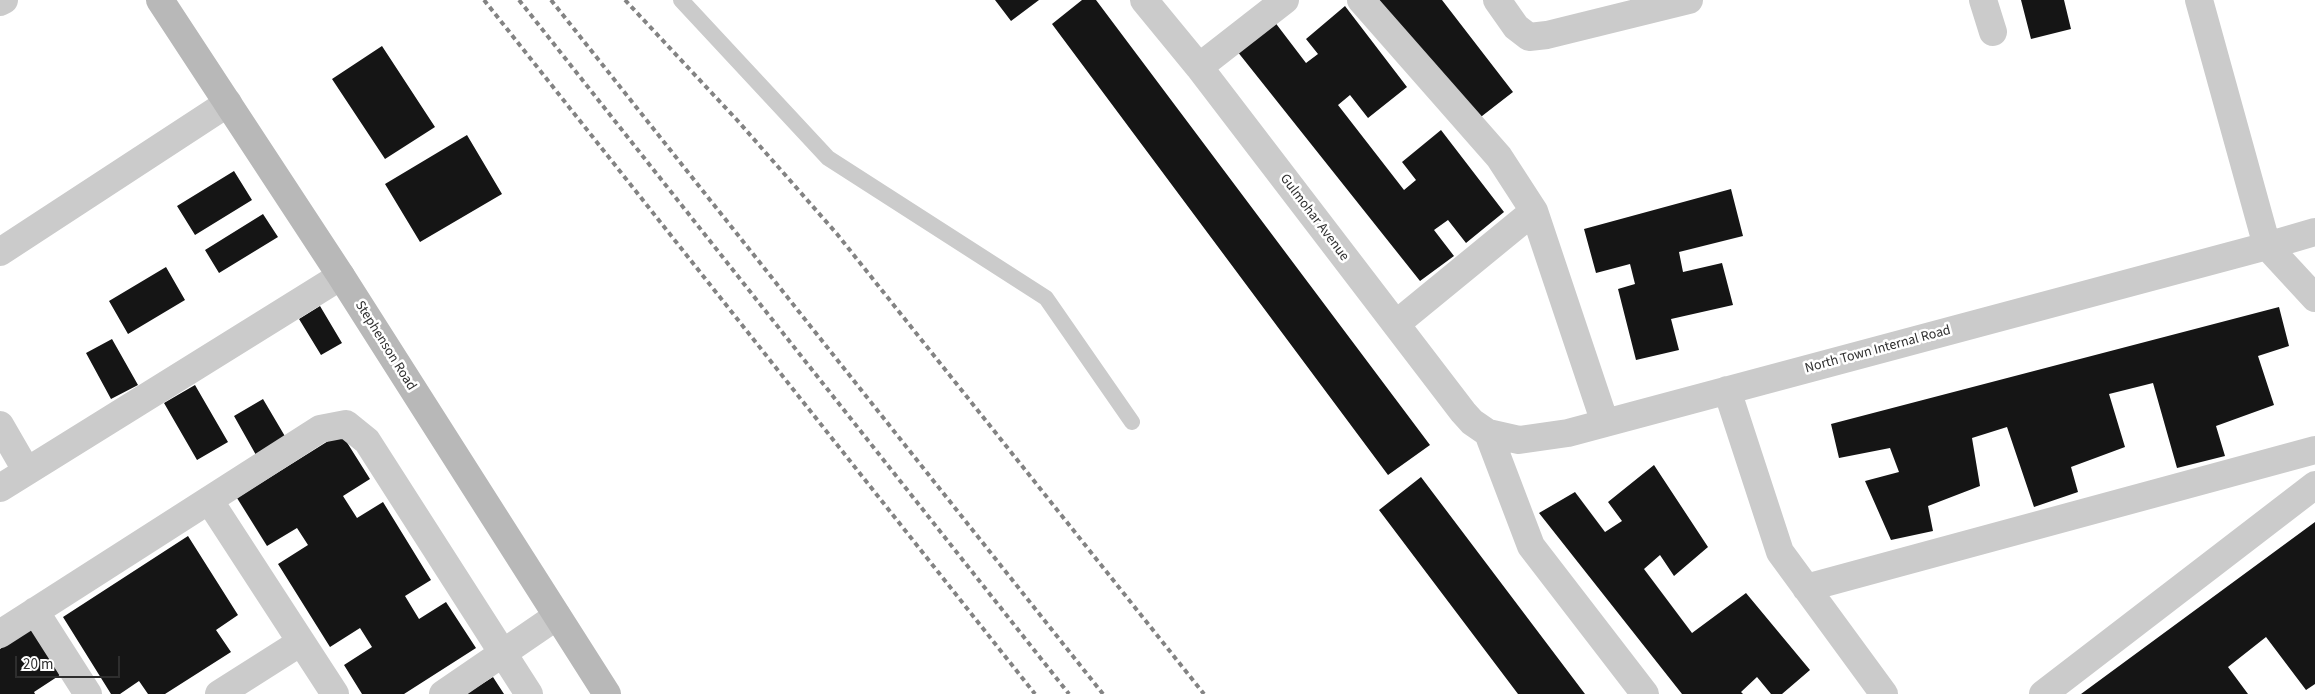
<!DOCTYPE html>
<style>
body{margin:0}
#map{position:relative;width:2315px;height:694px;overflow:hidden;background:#fff;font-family:"Source Sans 3",sans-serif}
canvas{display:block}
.scale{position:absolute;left:15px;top:656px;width:105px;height:22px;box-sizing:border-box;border:2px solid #2e2e2e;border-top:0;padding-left:6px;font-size:15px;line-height:18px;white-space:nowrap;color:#2e2e2e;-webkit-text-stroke:4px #fff;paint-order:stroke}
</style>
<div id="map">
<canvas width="2315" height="694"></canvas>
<div class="scale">20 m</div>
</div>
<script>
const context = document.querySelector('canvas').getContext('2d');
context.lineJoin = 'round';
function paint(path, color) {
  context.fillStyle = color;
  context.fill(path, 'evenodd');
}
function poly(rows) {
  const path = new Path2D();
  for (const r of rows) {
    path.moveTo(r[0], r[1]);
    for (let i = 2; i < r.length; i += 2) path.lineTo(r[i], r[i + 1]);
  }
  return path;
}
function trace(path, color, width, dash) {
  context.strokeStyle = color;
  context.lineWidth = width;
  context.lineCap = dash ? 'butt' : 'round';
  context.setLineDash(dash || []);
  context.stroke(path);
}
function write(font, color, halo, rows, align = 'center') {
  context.font = font + ' "Source Sans 3",sans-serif';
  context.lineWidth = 5;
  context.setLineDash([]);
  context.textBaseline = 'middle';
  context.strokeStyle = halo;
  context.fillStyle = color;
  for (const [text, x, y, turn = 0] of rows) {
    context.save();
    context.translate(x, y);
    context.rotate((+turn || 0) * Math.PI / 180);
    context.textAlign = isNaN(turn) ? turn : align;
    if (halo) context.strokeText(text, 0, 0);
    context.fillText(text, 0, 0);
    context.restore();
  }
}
paint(poly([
 [995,0,1039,0,1011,21],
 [1082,0,1096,0,1430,445,1388,475,1052,24],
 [1379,0,1442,0,1513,92,1473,123],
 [2021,0,2064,0,2071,29,2031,39],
 [1345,6,1407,87,1368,118,1350,95,1338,105,1404,190,1416,180,1402,162,1441,130,1504,212,1466,243,1448,220,1434,230,1454,256,1420,281,1237,51,1274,21,1306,63,1318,54,1306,39],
 [382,46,435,127,385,159,332,79],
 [467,135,502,194,420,242,385,184],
 [234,171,252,200,195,235,177,206],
 [1731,189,1743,236,1679,252,1683,272,1722,263,1733,305,1671,319,1679,350,1636,360,1618,289,1635,284,1630,264,1596,273,1584,229],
 [263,214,278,237,219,273,205,250],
 [166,267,185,300,128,334,109,301],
 [320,306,342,343,321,355,299,319],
 [2279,307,2289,346,2258,356,2274,405,2216,426,2225,456,2177,468,2153,383,2109,394,2125,447,2071,467,2078,492,2034,507,2007,427,1972,438,1980,486,1928,506,1933,531,1891,540,1865,481,1899,472,1890,448,1839,458,1831,424],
 [112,339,138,385,111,399,86,353],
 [195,385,228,442,197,460,164,403],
 [263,399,286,438,256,455,234,416],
 [341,433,370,479,343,496,357,518,383,502,431,580,405,596,419,619,446,602,476,648,404,694,362,694,344,665,372,647,360,628,330,647,278,564,308,545,297,528,267,546,237,498],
 [1654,465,1708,547,1674,576,1660,555,1644,569,1692,633,1746,593,1810,670,1782,694,1771,694,1757,677,1741,692,1743,694,1682,694,1539,513,1575,492,1605,532,1622,521,1608,502],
 [1421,477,1585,694,1518,694,1379,510],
 [2315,522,2315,684,2306,690,2266,637,2228,667,2248,694,2081,694],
 [188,536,238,615,216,630,231,652,165,694,148,694,139,681,120,694,111,694,63,617],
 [31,629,60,675,34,692,35,694,0,694,0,649],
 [493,677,504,694,466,694]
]), '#151515');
trace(poly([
 [681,0,828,158,1046,298,1132,422]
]), '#cbcbcb', 16);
trace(poly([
 [1144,0,1199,67,1463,412,1472,422,1488,433,1519,440,1568,433,2267,246,2199,0],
 [1361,0,1499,157,1534,211,1605,423],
 [1497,0,1516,27,1529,37,1547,35,1689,0],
 [1983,0,1993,32],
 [0,2,4,0],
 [1199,67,1285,0],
 [2315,232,2267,246,2315,298],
 [0,252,228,103],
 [1396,324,1534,211],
 [1727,390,1780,552,1884,694],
 [0,425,26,470],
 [1488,433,1531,546,1645,694],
 [0,488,341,276],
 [209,500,335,694],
 [1806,588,2315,450],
 [35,611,88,694],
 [0,634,320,429,346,424,367,441,529,694],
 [219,694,301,642],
 [443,694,557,616],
 [2043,694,2315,485]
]), '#cbcbcb', 28);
trace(poly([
 [160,0,341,276,607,694]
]), '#b8b8b8', 28);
trace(poly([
 [484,0,1035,694],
 [519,0,1069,694],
 [551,0,1103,694],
 [625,0,737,120,837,234,1204,694]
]), '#838383', 4, [5, 4]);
write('14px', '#2e2e2e', '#fff', [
 ["Gulmohar Avenue",1314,218,53],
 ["Stephenson Road",385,346,58],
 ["North Town Internal Road",1878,350,-15]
]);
</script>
